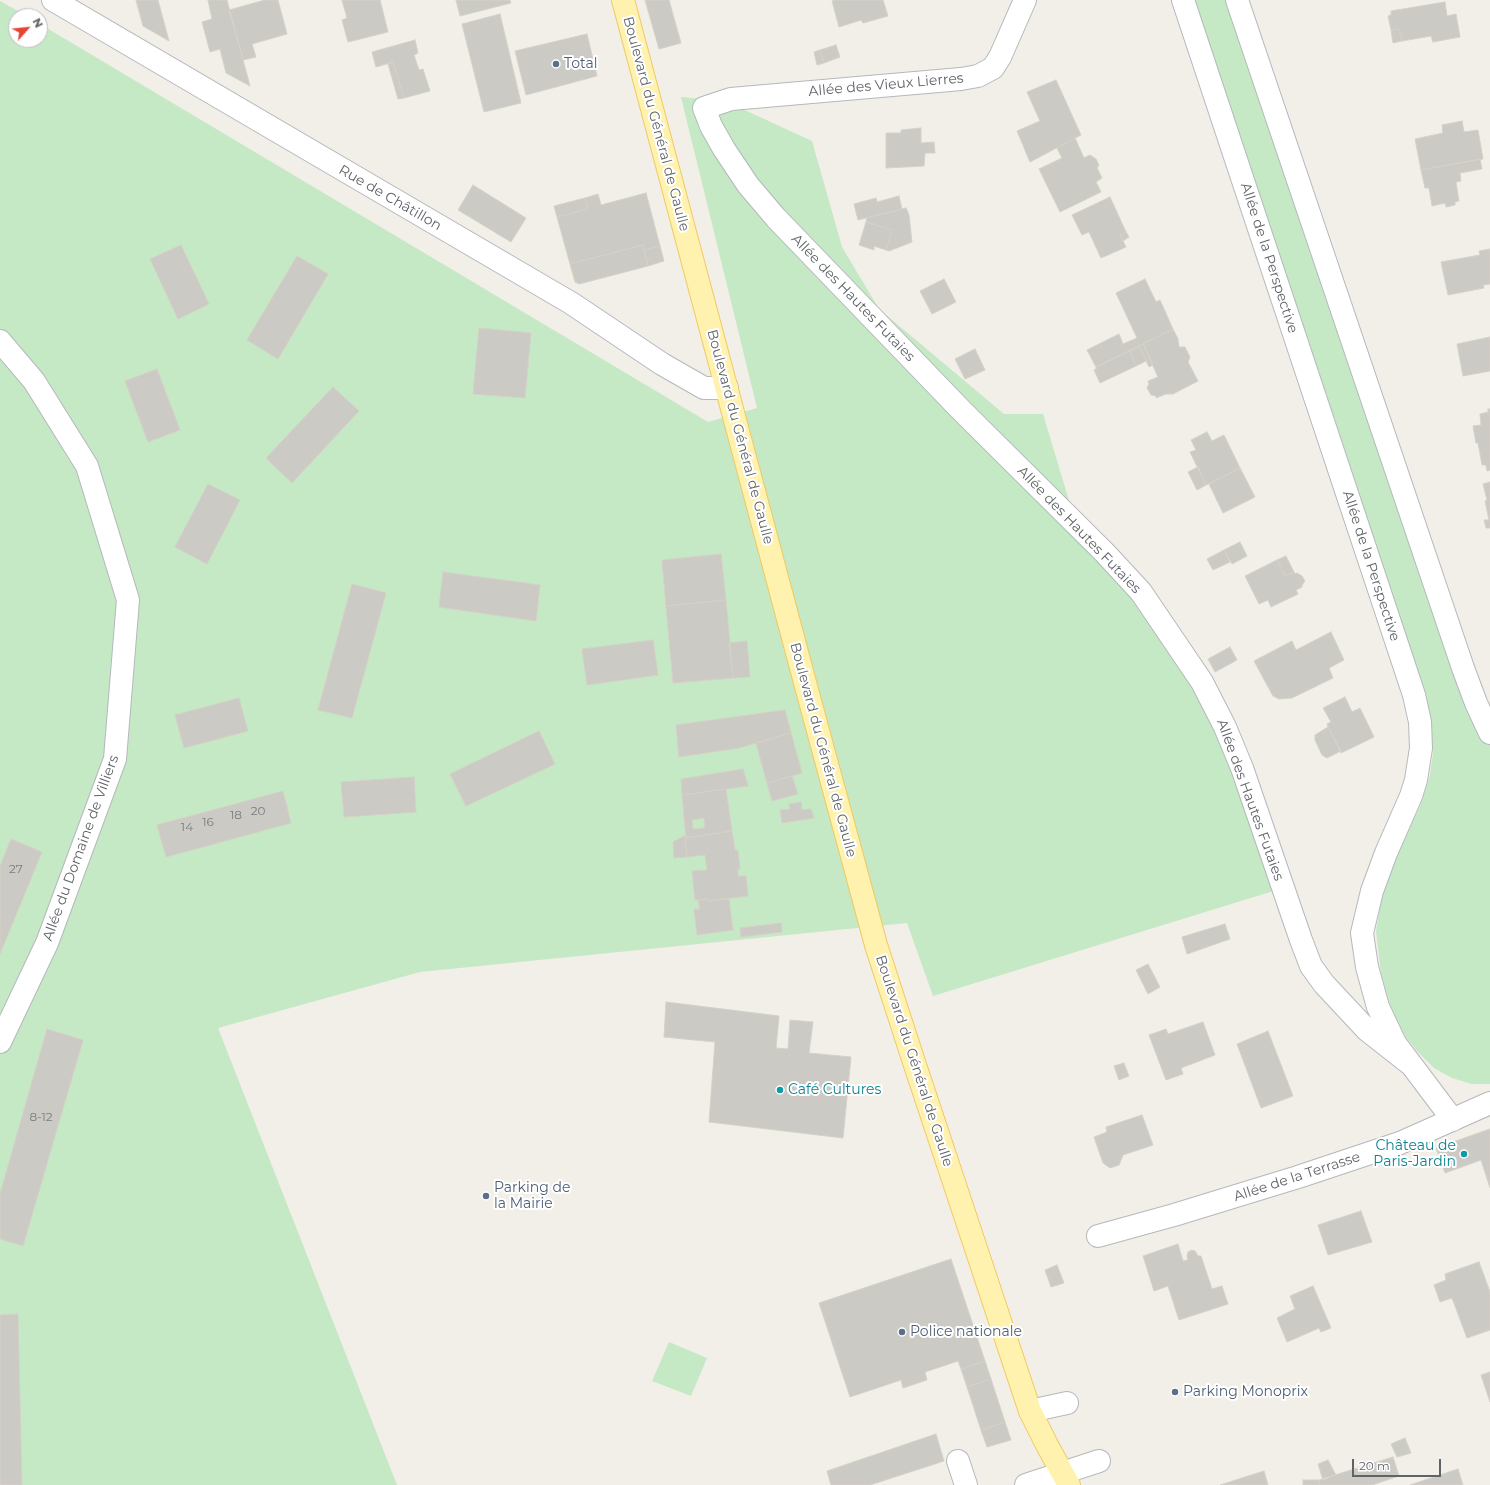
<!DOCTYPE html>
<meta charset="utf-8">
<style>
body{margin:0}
#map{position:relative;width:1490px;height:1485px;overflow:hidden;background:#f1efe8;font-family:Montserrat,sans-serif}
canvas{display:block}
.north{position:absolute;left:8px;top:8px;width:40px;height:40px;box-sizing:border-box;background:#fff;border:1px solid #bfc1c3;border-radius:50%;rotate:63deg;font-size:11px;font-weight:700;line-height:16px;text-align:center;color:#5f6368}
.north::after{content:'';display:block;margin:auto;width:14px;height:18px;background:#ea4335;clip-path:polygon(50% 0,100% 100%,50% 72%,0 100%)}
.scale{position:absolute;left:1352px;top:1459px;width:89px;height:18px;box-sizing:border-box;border:2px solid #5f6368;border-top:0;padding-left:5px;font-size:12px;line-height:14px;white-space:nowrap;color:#5f6368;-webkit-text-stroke:3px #fff;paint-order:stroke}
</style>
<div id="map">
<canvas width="1490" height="1485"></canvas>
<div class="north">N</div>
<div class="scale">20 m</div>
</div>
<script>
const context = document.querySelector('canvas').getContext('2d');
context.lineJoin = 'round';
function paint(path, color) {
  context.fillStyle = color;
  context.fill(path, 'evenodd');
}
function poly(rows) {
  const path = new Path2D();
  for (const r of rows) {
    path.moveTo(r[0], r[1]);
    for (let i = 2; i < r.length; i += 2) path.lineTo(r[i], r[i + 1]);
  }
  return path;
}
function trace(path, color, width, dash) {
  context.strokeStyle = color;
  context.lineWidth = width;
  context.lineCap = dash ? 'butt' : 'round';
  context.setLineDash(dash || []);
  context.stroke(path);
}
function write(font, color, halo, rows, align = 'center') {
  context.font = font + ' Montserrat,sans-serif';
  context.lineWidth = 4;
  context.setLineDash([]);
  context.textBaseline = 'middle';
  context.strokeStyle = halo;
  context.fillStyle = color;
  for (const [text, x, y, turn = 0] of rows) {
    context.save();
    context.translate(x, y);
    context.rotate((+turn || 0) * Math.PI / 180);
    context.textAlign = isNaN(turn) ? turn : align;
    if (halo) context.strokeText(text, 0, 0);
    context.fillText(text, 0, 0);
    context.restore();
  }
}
paint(poly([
 [1191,0,1228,0,1490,744,1490,1084,1472,1084,1452,1078,1434,1068,1418,1052,1402,1032,1391,1008,1381,973,1376,931,1381,903,1388,876,1400,848,1421,804,1430,775,1433,753,1429,717],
 [0,1,27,16,16,16,16,40,40,40,40,24,708,422,757,408,681,97,725,101,812,141,842,247,879,309,1004,414,1043,414,1076,524,1202,682,1283,888,933,996,907,923,420,972,218,1028,397,1485,0,1485],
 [669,1342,707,1358,691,1396,652,1381]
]), '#c5e8c5');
const building = poly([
 [136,0,158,0,169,41,143,26,136,0],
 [208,0,227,0,250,86,226,73,220,49,210,52,202,22,212,19,208,0],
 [265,0,278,0,287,34,252,44,256,57,243,60,229,10,265,0],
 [342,0,380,0,388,32,348,42,342,20,347,18,342,0],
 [456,0,510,0,511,3,460,16,456,0],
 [645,0,669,0,681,43,659,49,645,0],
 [835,0,883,0,888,16,863,23,861,20,839,27,832,1,835,0],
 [1445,2,1447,16,1456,14,1460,37,1433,42,1431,36,1402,41,1399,29,1391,30,1388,16,1391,15,1391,11,1445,2],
 [500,14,521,103,484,112,462,24,500,14],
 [1399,29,1402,41,1393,43,1391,30,1399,29],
 [587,34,597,76,526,95,515,51,587,34],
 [415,40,418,53,414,55,419,70,423,69,430,91,404,98,393,62,376,67,372,52,415,40],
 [836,45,840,57,824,63,820,50,836,45],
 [820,50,824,63,817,65,814,52,820,50],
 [393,62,404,98,398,99,388,64,393,62],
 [1056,80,1081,135,1030,162,1017,131,1040,121,1027,92,1056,80],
 [1462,121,1464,132,1478,130,1483,159,1421,170,1415,139,1443,133,1442,125,1462,121],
 [921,128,921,143,934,142,935,153,925,153,924,166,886,168,886,133,901,133,901,130,921,128],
 [1075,138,1084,158,1090,155,1096,159,1099,165,1097,168,1102,178,1096,182,1101,192,1060,212,1039,169,1062,158,1057,148,1075,138],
 [1480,159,1482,169,1460,173,1461,181,1456,182,1459,201,1455,202,1455,205,1446,207,1445,203,1432,206,1429,188,1425,188,1421,170,1480,159],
 [473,185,526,218,511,242,458,210,473,185],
 [646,193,660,246,644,250,643,245,570,264,557,217,588,209,585,198,598,194,601,205,646,193],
 [899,196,902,209,858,220,854,204,876,198,877,202,899,196],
 [1110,197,1126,232,1120,235,1126,247,1101,258,1089,232,1082,235,1072,215,1110,197],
 [585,198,588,209,557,217,554,206,585,198],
 [906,208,909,215,912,242,889,251,886,250,892,230,866,222,867,218,906,208],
 [866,222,892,230,886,250,874,246,874,250,859,245,866,222],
 [1126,232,1129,237,1123,241,1120,235,1126,232],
 [181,245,209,304,178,319,150,259,181,245],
 [643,245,648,266,579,284,575,282,570,264,643,245],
 [660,246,664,261,648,266,644,250,660,246],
 [1490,249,1490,284,1483,285,1484,288,1448,295,1441,262,1480,255,1479,251,1490,249],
 [297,256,328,274,278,359,247,340,297,256],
 [944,279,956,302,932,314,920,291,944,279],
 [1145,279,1156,302,1160,300,1173,329,1096,367,1087,350,1119,334,1123,344,1137,338,1116,293,1145,279],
 [479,328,531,333,525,398,473,394,479,328],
 [1173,329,1178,339,1179,347,1185,347,1190,357,1188,362,1198,381,1173,394,1166,394,1156,398,1156,396,1151,395,1147,388,1149,384,1148,381,1158,377,1143,344,1173,329],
 [1490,337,1490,371,1463,376,1457,344,1490,337],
 [1143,344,1153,365,1149,367,1139,346,1143,344],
 [1139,346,1146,361,1136,366,1130,351,1139,346],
 [975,349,985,370,965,379,955,359,975,349],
 [1130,351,1136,366,1100,383,1094,370,1096,369,1096,367,1130,351],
 [157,369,180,430,148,442,125,381,157,369],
 [333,387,359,411,292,483,266,458,333,387],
 [1488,409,1490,409,1490,470,1487,471,1486,465,1482,465,1478,443,1476,443,1473,426,1481,425,1480,414,1488,412,1488,409],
 [1207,432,1212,441,1224,435,1240,468,1206,485,1190,452,1196,450,1191,440,1207,432],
 [1198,467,1206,485,1197,490,1188,472,1198,467],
 [1240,468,1255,497,1223,513,1209,484,1240,468],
 [1490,482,1490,528,1486,528,1484,520,1489,520,1485,501,1487,500,1483,484,1490,482],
 [208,484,240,500,207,564,175,547,208,484],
 [1240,542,1247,556,1232,564,1224,550,1240,542],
 [1224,550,1230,562,1213,570,1207,559,1224,550],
 [721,554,726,600,666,606,662,560,721,554],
 [1286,556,1294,572,1285,576,1277,560,1286,556],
 [1277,560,1285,576,1294,572,1295,574,1297,573,1302,576,1305,581,1302,585,1302,587,1296,590,1298,594,1271,607,1268,600,1259,604,1245,576,1277,560],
 [443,572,540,585,536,621,439,607,443,572],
 [352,584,386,593,352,718,318,710,352,584],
 [726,600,733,678,673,683,666,606,726,600],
 [1331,632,1344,660,1329,668,1333,678,1292,698,1279,699,1273,696,1254,661,1292,641,1296,650,1331,632],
 [653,640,658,675,587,685,582,649,653,640],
 [747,641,750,677,733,678,729,643,747,641],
 [1230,647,1237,660,1215,672,1208,659,1230,647],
 [1345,697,1352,712,1360,708,1374,737,1341,753,1327,724,1331,722,1323,708,1345,697],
 [239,698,248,731,184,748,175,715,239,698],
 [785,710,791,733,739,748,679,757,676,725,785,710],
 [1328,727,1341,751,1327,758,1322,755,1315,740,1315,735,1328,727],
 [539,731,555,764,466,806,450,774,539,731],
 [791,733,802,773,767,783,756,743,791,733],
 [743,769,748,786,682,795,681,779,743,769],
 [792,776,798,794,772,801,767,783,792,776],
 [414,777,416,812,344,817,341,782,414,777],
 [726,789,732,831,686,838,682,795,726,789],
 [704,818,705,828,693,829,692,820,704,818],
 [283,791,291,823,166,857,157,825,283,791],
 [801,802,802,810,811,809,814,818,782,823,780,810,790,809,789,804,801,802],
 [732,831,735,850,738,850,740,869,738,869,738,876,746,876,748,896,708,901,707,899,695,900,692,871,707,870,705,855,687,857,685,838,732,831],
 [686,835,686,838,685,838,687,857,674,858,673,842,686,835],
 [11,839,42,852,0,954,0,866,11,839],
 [707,899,708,901,729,899,733,930,697,935,694,909,700,909,698,900,707,899],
 [781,923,782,932,741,937,740,928,781,923],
 [1225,924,1230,939,1187,954,1182,937,1225,924],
 [1148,964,1160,987,1148,994,1136,970,1148,964],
 [666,1002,779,1016,776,1048,788,1049,790,1020,813,1022,809,1053,851,1057,843,1138,709,1122,715,1042,664,1037,666,1002],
 [1203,1022,1215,1055,1181,1068,1183,1074,1166,1080,1149,1035,1166,1029,1168,1034,1203,1022],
 [47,1029,83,1040,23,1246,0,1239,0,1194,47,1029],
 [1268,1031,1293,1096,1261,1108,1237,1044,1268,1031],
 [1124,1063,1129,1076,1119,1080,1114,1066,1124,1063],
 [1142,1115,1153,1145,1123,1155,1119,1165,1110,1168,1103,1163,1094,1137,1107,1132,1106,1127,1142,1115],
 [1490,1129,1490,1188,1481,1160,1445,1173,1436,1148,1490,1129],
 [1361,1211,1372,1242,1328,1255,1318,1225,1361,1211],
 [1178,1244,1183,1261,1188,1260,1187,1256,1188,1252,1192,1250,1195,1251,1198,1256,1201,1256,1212,1289,1222,1286,1228,1304,1179,1320,1168,1286,1154,1291,1143,1256,1178,1244],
 [951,1259,985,1361,961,1369,958,1361,925,1372,927,1380,903,1388,901,1380,850,1397,819,1303,951,1259],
 [1479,1262,1490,1292,1490,1330,1467,1338,1452,1298,1440,1302,1434,1285,1446,1280,1445,1274,1479,1262],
 [1057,1265,1064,1283,1051,1287,1045,1270,1057,1265],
 [1313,1286,1331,1328,1321,1332,1319,1328,1287,1342,1277,1318,1295,1309,1290,1296,1313,1286],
 [18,1314,22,1485,0,1485,0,1315,18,1314],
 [985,1361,991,1379,967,1387,961,1369,985,1361],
 [1490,1372,1490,1402,1481,1375,1490,1372],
 [991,1379,1005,1422,981,1430,967,1387,991,1379],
 [1005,1422,1011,1440,987,1447,981,1430,1005,1422],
 [936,1434,944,1461,870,1485,831,1485,827,1471,936,1434],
 [1405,1438,1411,1453,1397,1457,1391,1444,1405,1438],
 [1393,1457,1399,1476,1372,1485,1319,1485,1319,1480,1393,1457],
 [1328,1460,1336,1475,1323,1480,1318,1464,1328,1460],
 [1458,1469,1463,1485,1410,1485,1458,1469],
 [1264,1471,1268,1485,1220,1485,1264,1471],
 [1303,1480,1319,1480,1319,1485,1303,1485,1303,1480]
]);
paint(building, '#cccac5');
trace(building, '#d6d1c6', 1);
const minor = poly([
 [53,0,571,303,662,364,704,388,727,388],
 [1025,0,1000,57,993,68,978,76,961,79,731,99,704,108,711,126,724,149,748,185,776,218,961,410,1105,553,1141,592,1202,682,1225,727,1242,768,1301,940,1311,966,1324,984,1367,1030,1409,1063],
 [1183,0,1414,695,1420,722,1421,748,1416,780,1411,796,1386,853,1372,891,1362,933,1367,967,1378,1007,1395,1043,1453,1120],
 [1237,0,1463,668,1476,703,1490,733],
 [0,341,34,381,87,466,128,600,115,759,47,943,0,1042],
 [1098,1236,1174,1215,1298,1177,1400,1143,1490,1103],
 [1030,1411,1067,1403],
 [958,1461,966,1485],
 [1026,1485,1099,1461]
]);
const major = poly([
 [623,0,807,690,876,945,913,1059,1030,1411,1047,1445,1069,1485]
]);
trace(minor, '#b5b8bc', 24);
trace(major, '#f2c960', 24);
trace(minor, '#fff', 22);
trace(major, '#fff2af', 22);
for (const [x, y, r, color] of [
 [556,64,4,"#5c6f8a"],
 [780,1090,4,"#0f9aa8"],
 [1464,1154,4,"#0f9aa8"],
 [486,1196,4,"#5c6f8a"],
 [902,1332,4,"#5c6f8a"],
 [1175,1392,4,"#5c6f8a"]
]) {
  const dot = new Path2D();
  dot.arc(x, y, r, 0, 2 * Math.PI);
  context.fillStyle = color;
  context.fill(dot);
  trace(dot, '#fff', 1.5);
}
write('12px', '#7a7d7f', null, [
 ["20",258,811],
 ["18",236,815],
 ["16",208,822],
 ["14",187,827],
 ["27",16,869],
 ["8-12",41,1117]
]);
write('14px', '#4e5e75', '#fff', [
 ["Total",564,64],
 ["Parking de",494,1188],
 ["la Mairie",494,1204],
 ["Police nationale",910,1332],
 ["Parking Monoprix",1183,1392]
], 'left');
write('14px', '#5f6368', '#fff', [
 ["Allée des Vieux Lierres",886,85,-5],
 ["Boulevard du Général de Gaulle",656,124,75],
 ["Rue de Châtillon",390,198,30],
 ["Allée de la Perspective",1269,258,72],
 ["Allée des Hautes Futaies",853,298,46],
 ["Boulevard du Général de Gaulle",740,437,75],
 ["Allée des Hautes Futaies",1079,530,46],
 ["Allée de la Perspective",1371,566,72],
 ["Boulevard du Général de Gaulle",823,750,75],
 ["Allée des Hautes Futaies",1250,800,70],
 ["Allée du Domaine de Villiers",81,848,-70],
 ["Boulevard du Général de Gaulle",914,1061,72],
 ["Allée de la Terrasse",1297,1177,-18]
]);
write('14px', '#0d838f', '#fff', [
 ["Café Cultures",788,1090],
 ["Château de",1456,1146,"right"],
 ["Paris-Jardin",1456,1162,"right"]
], 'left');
</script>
